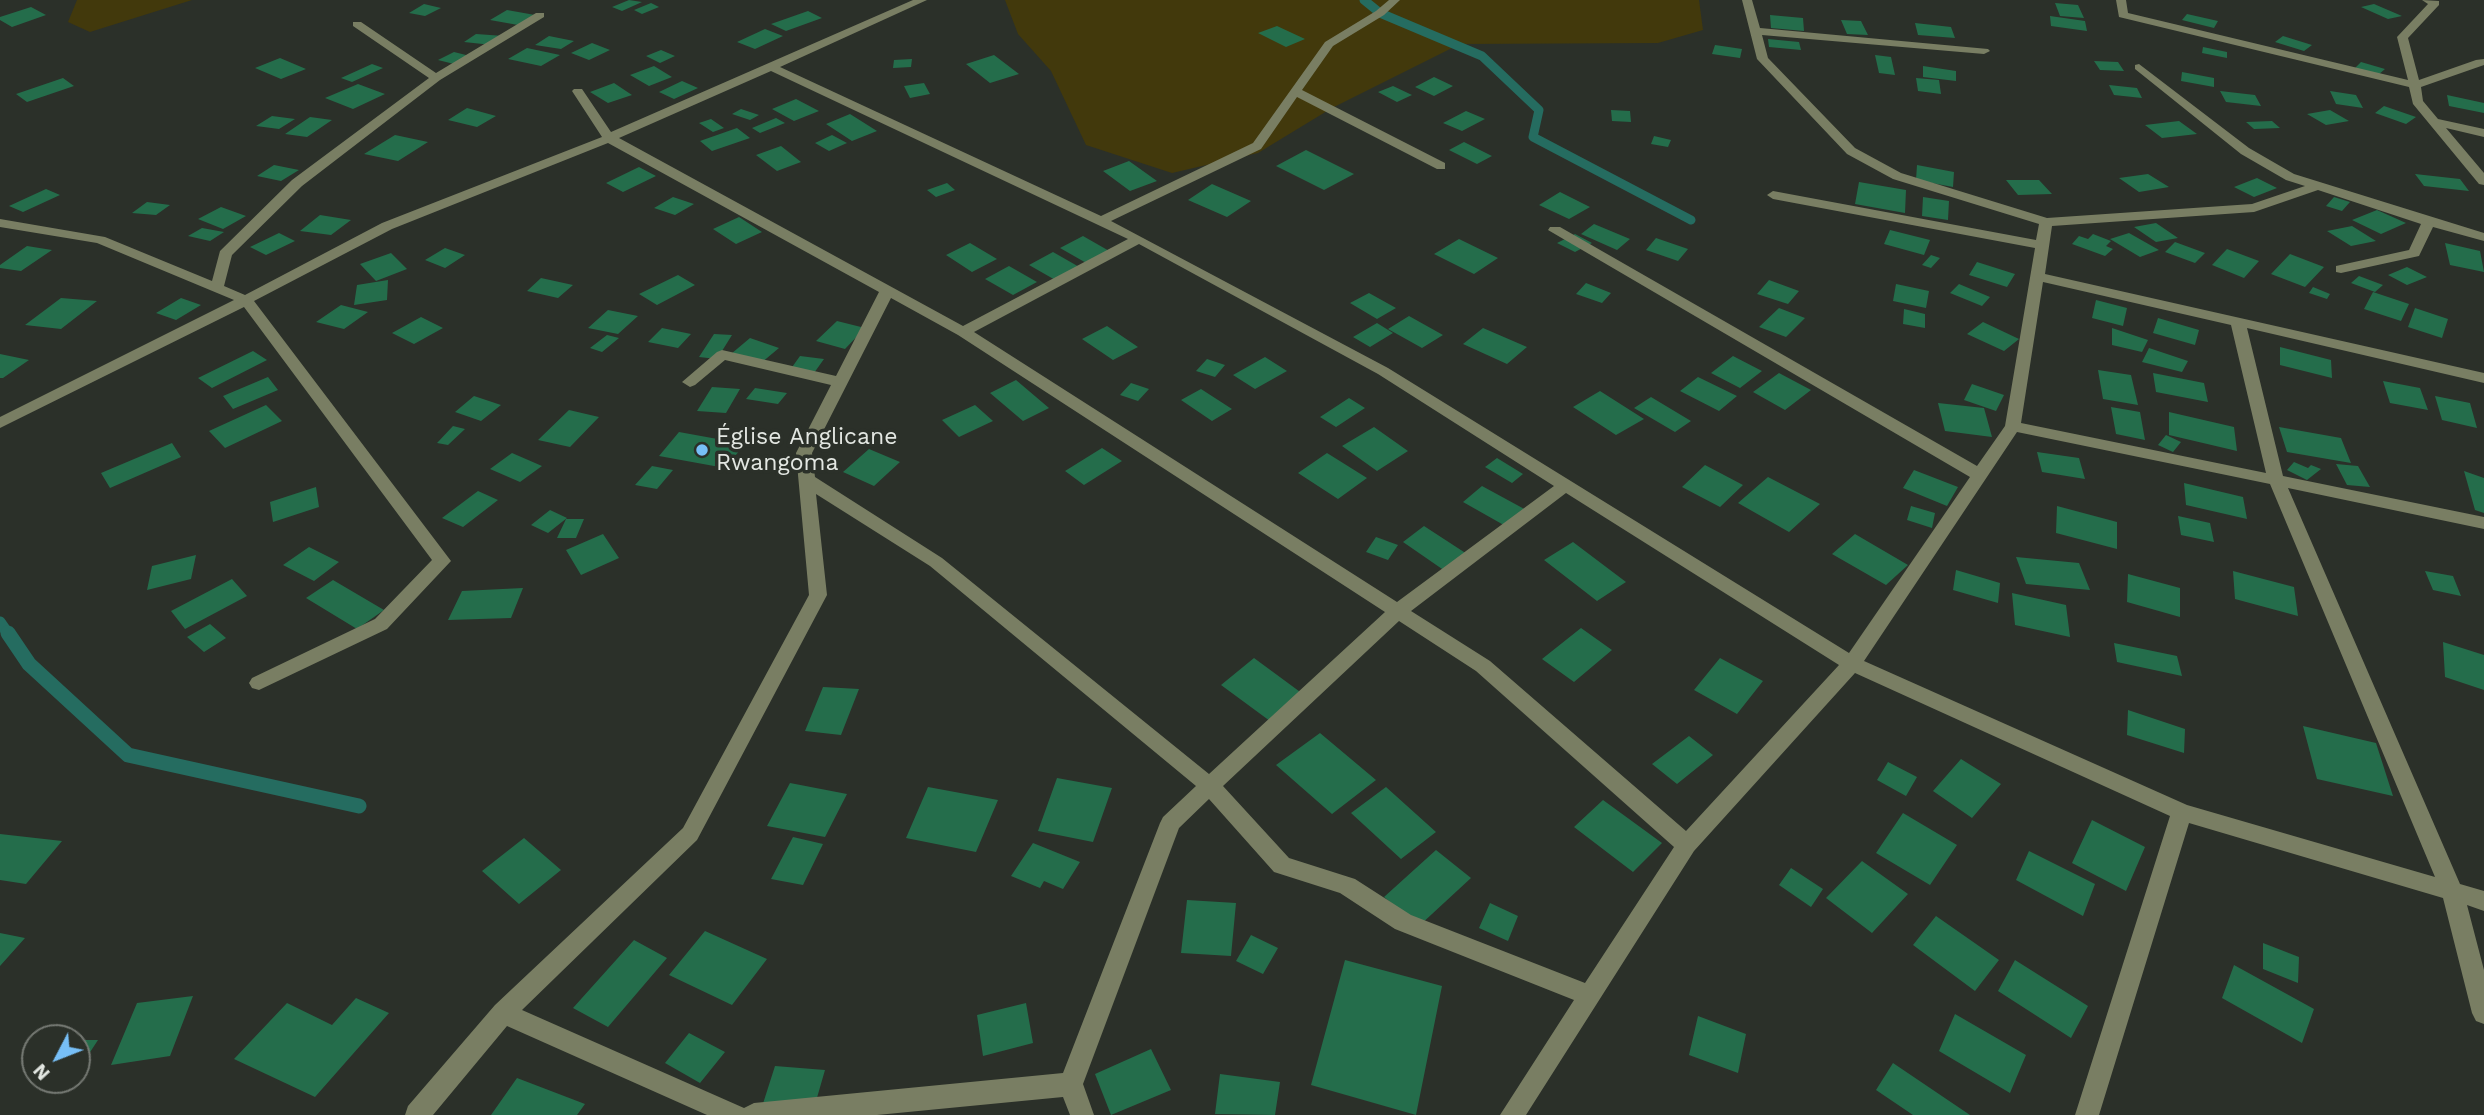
<!DOCTYPE html>
<meta charset="utf-8">
<style>
body{margin:0}
#map{position:relative;width:2484px;height:1115px;overflow:hidden;background:#2b3029;font-family:"Work Sans",sans-serif}
canvas{display:block}
.north{position:absolute;left:21px;top:1024px;width:70px;height:70px;box-sizing:border-box;background:#2b3029;border:2px solid #757973;border-radius:50%;rotate:228deg;font-size:19px;font-weight:700;line-height:28px;text-align:center;color:#e3e7e2}
.north::after{content:'';display:block;margin:auto;width:24px;height:32px;background:#77bff7;clip-path:polygon(50% 0,100% 100%,50% 72%,0 100%)}
</style>
<div id="map">
<canvas width="2484" height="1115"></canvas>
<div class="north">N</div>
</div>
<script>
const context = document.querySelector('canvas').getContext('2d');
context.lineJoin = 'round';
function paint(path, color) {
  context.fillStyle = color;
  context.fill(path, 'evenodd');
}
function poly(rows) {
  const path = new Path2D();
  for (const r of rows) {
    path.moveTo(r[0], r[1]);
    for (let i = 2; i < r.length; i += 2) path.lineTo(r[i], r[i + 1]);
  }
  return path;
}
function trace(path, color, width, dash) {
  context.strokeStyle = color;
  context.lineWidth = width;
  context.lineCap = dash ? 'butt' : 'round';
  context.setLineDash(dash || []);
  context.stroke(path);
}
function write(font, color, halo, rows, align = 'center') {
  context.font = font + ' "Work Sans",sans-serif';
  context.lineWidth = 7;
  context.setLineDash([]);
  context.textBaseline = 'middle';
  context.strokeStyle = halo;
  context.fillStyle = color;
  for (const [text, x, y, turn = 0] of rows) {
    context.save();
    context.translate(x, y);
    context.rotate((+turn || 0) * Math.PI / 180);
    context.textAlign = isNaN(turn) ? turn : align;
    if (halo) context.strokeText(text, 0, 0);
    context.fillText(text, 0, 0);
    context.restore();
  }
}
paint(poly([
 [77,0,192,0,90,32,68,22],
 [1005,0,1699,0,1703,30,1658,43,1460,44,1332,108,1258,153,1172,173,1086,145,1051,71,1018,34]
]), '#42390c');
trace(poly([
 [1364,0,1380,13,1482,56,1539,110,1533,137,1691,220]
]), '#256c60', 9);
trace(poly([
 [0,622,9,635]
]), '#256c60', 11);
trace(poly([
 [8,633,29,664,128,755,359,806]
]), '#256c60', 15);
paint(poly([
 [629,0,642,2,622,11,612,7],
 [651,3,659,7,642,14,634,10],
 [2055,3,2078,5,2084,18,2060,16],
 [424,4,441,8,425,16,409,13],
 [2374,4,2402,16,2388,19,2361,7],
 [31,7,46,15,12,27,0,20,0,17],
 [507,10,535,15,518,25,490,20],
 [808,11,822,18,786,31,771,24],
 [2187,14,2218,21,2214,28,2182,20],
 [1770,15,1803,18,1804,31,1771,28],
 [2050,16,2085,21,2087,31,2051,26],
 [1841,20,1861,21,1868,35,1847,34],
 [1915,23,1951,27,1955,38,1918,35],
 [1277,26,1305,39,1286,47,1258,33],
 [765,29,783,36,755,49,737,42],
 [476,34,504,36,492,45,464,42],
 [549,36,574,41,561,49,535,45],
 [2283,36,2312,45,2304,51,2275,42],
 [1768,39,1799,42,1801,50,1769,47],
 [592,43,610,50,589,60,571,53],
 [1715,45,1742,49,1740,58,1712,54],
 [2203,47,2227,52,2227,58,2202,53],
 [527,48,560,55,541,66,508,59],
 [661,50,675,56,660,63,646,56],
 [454,52,474,57,458,65,438,60],
 [994,55,1019,74,990,83,966,64],
 [1875,55,1891,57,1895,75,1879,73],
 [280,58,306,69,281,79,255,68],
 [912,59,911,67,893,68,894,60],
 [2094,61,2118,62,2124,71,2100,70],
 [2361,62,2385,69,2378,75,2355,68],
 [372,64,383,68,352,82,341,78],
 [654,66,672,77,649,86,630,75],
 [1923,66,1956,71,1956,81,1923,77],
 [2182,72,2214,78,2214,87,2181,81],
 [1434,77,1453,86,1434,96,1415,87],
 [63,78,74,86,27,102,16,94],
 [1916,78,1939,80,1941,94,1918,91],
 [682,81,698,88,674,99,659,92],
 [614,83,632,95,608,103,590,92],
 [924,83,930,94,910,98,904,86],
 [358,84,385,94,353,109,325,98],
 [2109,85,2137,88,2142,98,2114,95],
 [1393,86,1412,95,1397,102,1378,92],
 [2220,91,2255,95,2261,106,2226,102],
 [2330,91,2356,95,2363,108,2336,104],
 [2447,95,2484,103,2484,113,2449,106],
 [796,99,819,111,794,121,772,109],
 [2384,106,2416,117,2406,124,2375,113],
 [467,108,496,116,477,127,448,120],
 [741,109,759,115,750,120,732,114],
 [1611,110,1630,111,1631,122,1612,121],
 [2330,110,2349,121,2326,125,2307,114],
 [1466,111,1485,119,1462,131,1443,123],
 [850,114,877,131,852,141,826,124],
 [272,116,295,119,279,129,256,126],
 [310,117,332,120,307,137,285,134],
 [776,118,785,123,760,133,752,128],
 [711,119,724,128,713,132,699,123],
 [2179,121,2197,134,2162,138,2145,125],
 [2272,121,2280,128,2254,129,2246,122],
 [737,128,750,138,712,151,700,141],
 [395,135,428,142,398,161,364,154],
 [832,135,847,143,829,151,815,143],
 [1654,136,1671,140,1668,147,1651,144],
 [1464,142,1492,156,1477,164,1449,150],
 [781,146,801,162,777,171,756,155],
 [1306,150,1354,174,1324,190,1276,166],
 [1129,161,1157,181,1130,191,1103,171],
 [274,165,299,170,281,181,257,176],
 [1917,165,1954,172,1953,187,1916,180],
 [639,167,656,176,623,192,606,183],
 [2148,174,2169,187,2139,192,2119,178],
 [2415,174,2460,179,2469,191,2424,186],
 [2257,178,2277,188,2254,197,2234,187],
 [2006,180,2039,180,2052,194,2018,195],
 [1859,182,1906,190,1905,213,1855,204],
 [947,183,955,190,936,197,927,190],
 [1212,184,1251,201,1227,217,1188,200],
 [46,189,60,195,23,212,9,206],
 [1560,192,1590,207,1569,219,1539,205],
 [673,197,694,204,675,215,654,208],
 [1923,197,1949,201,1948,220,1922,216],
 [2334,197,2350,202,2342,211,2326,206],
 [147,202,170,205,156,215,132,213],
 [221,207,246,216,223,229,198,219],
 [2377,210,2406,223,2381,234,2352,220],
 [320,215,351,220,331,235,300,231],
 [739,217,762,232,736,244,713,229],
 [2156,223,2178,238,2156,242,2134,227],
 [1594,224,1630,239,1617,250,1581,234],
 [2352,226,2376,241,2351,246,2327,231],
 [202,228,224,232,210,241,188,236],
 [1890,230,1930,240,1924,255,1884,244],
 [279,233,295,241,266,255,250,247],
 [2129,233,2159,250,2140,257,2110,239],
 [1575,234,1592,243,1575,252,1557,243],
 [2093,234,2111,241,2106,246,2113,249,2105,256,2072,244,2079,236,2088,239],
 [1083,236,1111,252,1088,264,1060,248],
 [1656,238,1688,249,1678,261,1646,250],
 [1459,239,1498,258,1474,274,1434,254],
 [2175,242,2205,253,2195,263,2165,252],
 [970,243,997,259,972,272,946,255],
 [2445,243,2480,251,2484,272,2450,265],
 [27,246,52,250,21,271,0,268,0,265],
 [445,248,465,255,445,268,425,260],
 [2227,249,2259,261,2244,278,2212,265],
 [1053,252,1081,268,1057,281,1029,265],
 [391,253,407,269,376,281,360,264],
 [2290,254,2324,267,2305,287,2271,274],
 [1931,255,1940,258,1931,268,1922,265],
 [1977,262,2015,274,2007,287,1969,275],
 [1009,266,1037,282,1013,295,985,279],
 [2407,267,2427,277,2407,285,2388,275],
 [678,275,695,285,657,305,639,294],
 [2359,276,2383,285,2375,292,2351,283],
 [541,278,573,285,558,298,527,291],
 [388,280,387,300,354,305,357,285],
 [1769,280,1799,291,1788,304,1757,294],
 [1586,283,1611,293,1602,303,1576,294],
 [1896,284,1929,291,1926,308,1893,301],
 [1959,284,1990,297,1982,306,1950,293],
 [2313,287,2330,294,2327,299,2309,293],
 [2373,292,2409,304,2401,321,2364,309],
 [1369,293,1396,308,1377,319,1350,303],
 [61,298,97,301,61,329,25,325],
 [181,298,201,305,176,320,156,313],
 [2096,300,2127,308,2123,326,2092,318],
 [341,305,368,312,344,329,316,322],
 [1779,308,1805,318,1786,337,1759,327],
 [2415,308,2448,319,2442,338,2408,327],
 [1904,309,1925,314,1925,328,1903,324],
 [608,310,638,316,618,334,588,328],
 [1409,316,1443,335,1422,348,1388,329],
 [421,317,443,328,414,344,392,333],
 [2158,318,2199,330,2195,345,2153,333],
 [837,321,865,328,845,349,816,341],
 [1983,322,2019,339,2004,351,1967,334],
 [1377,323,1393,333,1370,347,1353,337],
 [1107,326,1138,347,1113,360,1082,339],
 [662,328,691,334,678,348,648,342],
 [1483,328,1527,347,1507,364,1463,344],
 [2112,328,2148,340,2142,352,2112,345],
 [714,334,732,335,717,359,699,357],
 [607,335,619,338,602,352,590,348],
 [750,338,779,348,761,363,731,354],
 [2280,347,2331,360,2332,378,2280,365],
 [2149,348,2188,361,2182,372,2142,362],
 [253,351,267,360,212,388,198,378],
 [0,354,29,360,3,378,0,378],
 [800,356,824,359,814,373,790,370],
 [1733,356,1762,371,1740,388,1711,373],
 [1265,357,1287,371,1255,389,1233,375],
 [1207,359,1225,365,1215,377,1196,371],
 [2098,370,2131,375,2138,405,2103,399],
 [1779,373,1811,390,1785,410,1753,392],
 [2153,373,2204,383,2208,402,2156,392],
 [268,377,278,390,233,409,223,396],
 [1698,377,1737,396,1719,411,1680,391],
 [1016,380,1049,408,1023,421,990,393],
 [2383,381,2420,388,2428,410,2390,403],
 [1131,383,1149,389,1138,401,1120,395],
 [1972,384,2004,395,1996,411,1964,400],
 [712,387,740,389,726,413,697,411],
 [755,388,787,393,778,404,746,399],
 [1201,389,1232,409,1212,421,1181,400],
 [1600,391,1644,419,1616,435,1573,407],
 [474,396,501,405,481,421,455,412],
 [2435,396,2470,403,2477,428,2442,420],
 [1651,397,1691,421,1675,432,1634,408],
 [1349,398,1365,408,1336,427,1320,417],
 [1938,403,1984,408,1992,437,1945,431],
 [266,405,282,421,225,448,209,431],
 [975,405,993,421,959,437,942,420],
 [2111,407,2140,412,2145,440,2116,434],
 [569,410,599,417,570,447,538,440],
 [2169,412,2234,427,2237,451,2169,435],
 [453,426,465,429,448,445,437,443],
 [1374,427,1408,451,1377,471,1342,446],
 [2279,427,2341,438,2351,463,2287,452],
 [679,432,745,444,725,468,659,456],
 [2166,435,2181,442,2173,452,2158,445],
 [172,443,181,457,110,488,101,473],
 [1102,448,1122,461,1084,485,1065,471],
 [869,449,900,462,874,486,843,472],
 [2037,452,2079,458,2085,479,2042,472],
 [512,453,542,466,520,482,490,469],
 [1327,453,1367,478,1338,499,1298,473],
 [1497,458,1523,474,1512,483,1485,467],
 [2294,462,2308,468,2311,465,2321,469,2307,480,2287,470],
 [2336,464,2358,466,2370,487,2347,485],
 [1705,465,1743,485,1720,507,1682,487],
 [652,466,673,470,657,489,635,485],
 [1914,470,1958,487,1947,506,1903,488],
 [2464,471,2484,478,2484,513,2475,510],
 [1768,477,1820,504,1789,532,1738,503],
 [2184,483,2243,497,2247,519,2186,505],
 [1482,486,1528,511,1509,528,1463,502],
 [316,487,319,507,273,522,270,502],
 [478,491,498,500,463,527,442,518],
 [1911,506,1935,513,1932,528,1907,520],
 [2057,506,2117,522,2117,549,2056,533],
 [550,510,567,518,548,533,531,525],
 [2178,516,2210,523,2214,542,2181,535],
 [566,519,584,519,576,538,557,538],
 [1424,526,1467,554,1445,571,1403,542],
 [603,534,619,558,581,575,566,550],
 [1855,534,1908,565,1886,585,1832,554],
 [1376,537,1398,545,1388,560,1366,552],
 [1573,542,1626,582,1597,601,1544,560],
 [309,547,339,562,314,581,283,565],
 [196,555,191,579,147,590,152,566],
 [2016,557,2079,563,2090,590,2026,584],
 [1956,570,2000,583,1998,603,1953,590],
 [2233,571,2294,587,2298,616,2235,599],
 [2425,571,2453,576,2461,596,2433,590],
 [2128,574,2180,588,2180,617,2127,602],
 [232,579,247,596,185,629,171,611],
 [333,580,384,610,357,629,306,598],
 [523,588,511,618,448,620,462,591],
 [2012,593,2066,605,2070,637,2015,625],
 [210,624,226,638,204,652,187,637],
 [1581,628,1612,650,1574,682,1542,659],
 [2443,642,2484,655,2484,690,2445,677],
 [2114,643,2177,656,2182,676,2117,662],
 [1254,658,1307,697,1274,724,1221,685],
 [1720,658,1763,681,1737,714,1694,690],
 [823,687,859,689,841,735,805,731],
 [2128,710,2185,729,2184,753,2127,735],
 [2303,726,2376,743,2393,796,2317,779],
 [1320,733,1376,780,1332,814,1276,765],
 [1689,736,1713,755,1677,784,1652,764],
 [1961,759,2001,784,1972,818,1933,791],
 [1888,762,1917,777,1906,796,1877,780],
 [1057,778,1112,788,1093,842,1038,831],
 [790,783,847,794,825,837,767,826],
 [928,787,998,800,976,852,906,838],
 [1386,787,1436,832,1401,859,1351,813],
 [1603,800,1662,843,1633,872,1574,827],
 [1903,813,1957,845,1930,885,1876,853],
 [2092,820,2145,847,2126,891,2072,863],
 [0,834,62,841,26,884,0,880],
 [793,837,823,844,803,885,771,879],
 [524,838,561,870,519,904,482,871],
 [1033,843,1080,862,1063,889,1044,881,1040,888,1011,876],
 [1436,850,1471,878,1419,926,1384,897],
 [2029,851,2095,884,2083,916,2016,880],
 [1862,861,1908,894,1872,933,1826,898],
 [1791,868,1823,889,1811,907,1779,885],
 [1187,900,1236,903,1231,956,1181,953],
 [1490,903,1518,916,1508,941,1479,928],
 [1936,916,1999,960,1975,991,1913,945],
 [705,931,767,959,732,1005,669,975],
 [0,933,25,938,0,966],
 [1251,935,1278,948,1263,974,1236,961],
 [634,940,667,958,608,1027,573,1008],
 [2263,943,2299,957,2298,983,2263,969],
 [1345,960,1442,986,1416,1115,1311,1085],
 [2015,960,2088,1006,2071,1038,1998,991],
 [2234,965,2314,1009,2302,1043,2222,998],
 [193,996,170,1056,111,1065,137,1003],
 [356,998,389,1013,315,1097,234,1059,287,1003,332,1025],
 [1026,1003,1033,1043,983,1056,977,1015],
 [1955,1014,2026,1055,2010,1093,1939,1051],
 [1698,1016,1746,1034,1738,1073,1689,1055],
 [689,1033,725,1052,700,1083,665,1063],
 [77,1040,98,1040,79,1069,77,1068],
 [1151,1049,1171,1090,1111,1115,1095,1074],
 [1893,1063,1970,1115,1913,1115,1876,1090],
 [775,1066,825,1070,812,1115,760,1113],
 [1220,1074,1280,1082,1275,1115,1215,1114],
 [517,1078,585,1104,577,1115,491,1115]
]), '#246d4b');
paint(poly([
 [913,0,927,0,780,67,1101,216,1253,143,1325,42,1376,11,1389,0,1400,0,1384,15,1333,46,1302,90,1445,163,1445,169,1437,169,1297,97,1261,149,1111,221,1388,368,1849,653,1970,477,1548,230,1550,227,1560,227,1977,466,2005,426,2035,248,1773,199,1767,195,1773,191,2036,240,2039,224,1893,179,1847,154,1757,59,1742,0,1752,0,1760,28,1988,49,1990,51,1984,54,1762,35,1768,58,1855,148,1901,173,2047,218,2252,204,2305,186,2286,180,2241,154,2135,69,2135,65,2139,64,2249,148,2294,174,2484,233,2484,241,2433,227,2419,256,2341,273,2336,272,2336,266,2409,250,2421,224,2318,190,2254,212,2052,226,2045,274,2484,373,2484,383,2247,328,2283,476,2484,517,2484,529,2288,488,2460,884,2484,891,2484,911,2467,905,2484,970,2484,1024,2476,1021,2472,1013,2443,898,2189,823,2099,1115,2075,1115,2170,816,1855,673,1694,851,1526,1115,1500,1115,1574,1000,1395,929,1340,893,1274,872,1209,799,1179,828,1083,1084,1094,1115,1070,1115,1063,1097,877,1115,707,1115,507,1026,433,1115,405,1115,408,1106,495,1005,683,828,809,595,796,453,831,385,725,360,695,385,690,387,682,382,717,352,722,350,836,376,879,292,608,143,392,229,254,301,451,561,387,629,259,690,252,688,249,683,252,678,375,619,432,560,244,307,0,428,0,417,234,300,97,243,0,227,0,219,105,237,212,281,220,251,292,180,429,78,353,26,353,22,361,22,436,73,536,13,544,13,544,17,440,80,302,186,232,255,224,286,245,295,382,223,602,137,572,91,574,89,582,89,611,132,913,0],
 [771,71,1128,239,963,326,619,138,771,71],
 [1139,244,1378,374,1554,486,1397,602,974,332,1139,244],
 [2043,282,2231,325,2266,473,2021,423,2043,282],
 [891,298,958,335,1385,612,1209,774,942,558,815,477,812,453,891,298],
 [2017,432,2270,484,2435,877,2187,805,1864,661,2017,432],
 [1566,493,1839,665,1686,831,1490,661,1411,611,1566,493],
 [816,494,930,566,1196,786,1163,817,1160,823,1063,1073,754,1103,744,1108,522,1010,697,840,827,595,816,494],
 [1399,621,1476,671,1674,847,1585,983,1411,915,1355,879,1289,858,1223,786,1399,621],
 [2116,0,2126,0,2128,13,2408,80,2397,37,2428,4,2422,0,2439,1,2439,5,2408,38,2419,80,2476,60,2484,59,2484,65,2421,87,2423,101,2438,119,2484,129,2484,137,2446,128,2484,173,2484,185,2479,184,2413,104,2409,87,2119,17,2116,0]
]), '#797e63');
for (const [x, y, r, color] of [
 [702,450,7,"#77bff7"]
]) {
  const dot = new Path2D();
  dot.arc(x, y, r, 0, 2 * Math.PI);
  context.fillStyle = color;
  context.fill(dot);
  trace(dot, '#2b3029', 2.5);
}
write('23px', '#e3e7e2', '#2b3029', [
 ["Église Anglicane",716,437],
 ["Rwangoma",716,463]
], 'left');
</script>
